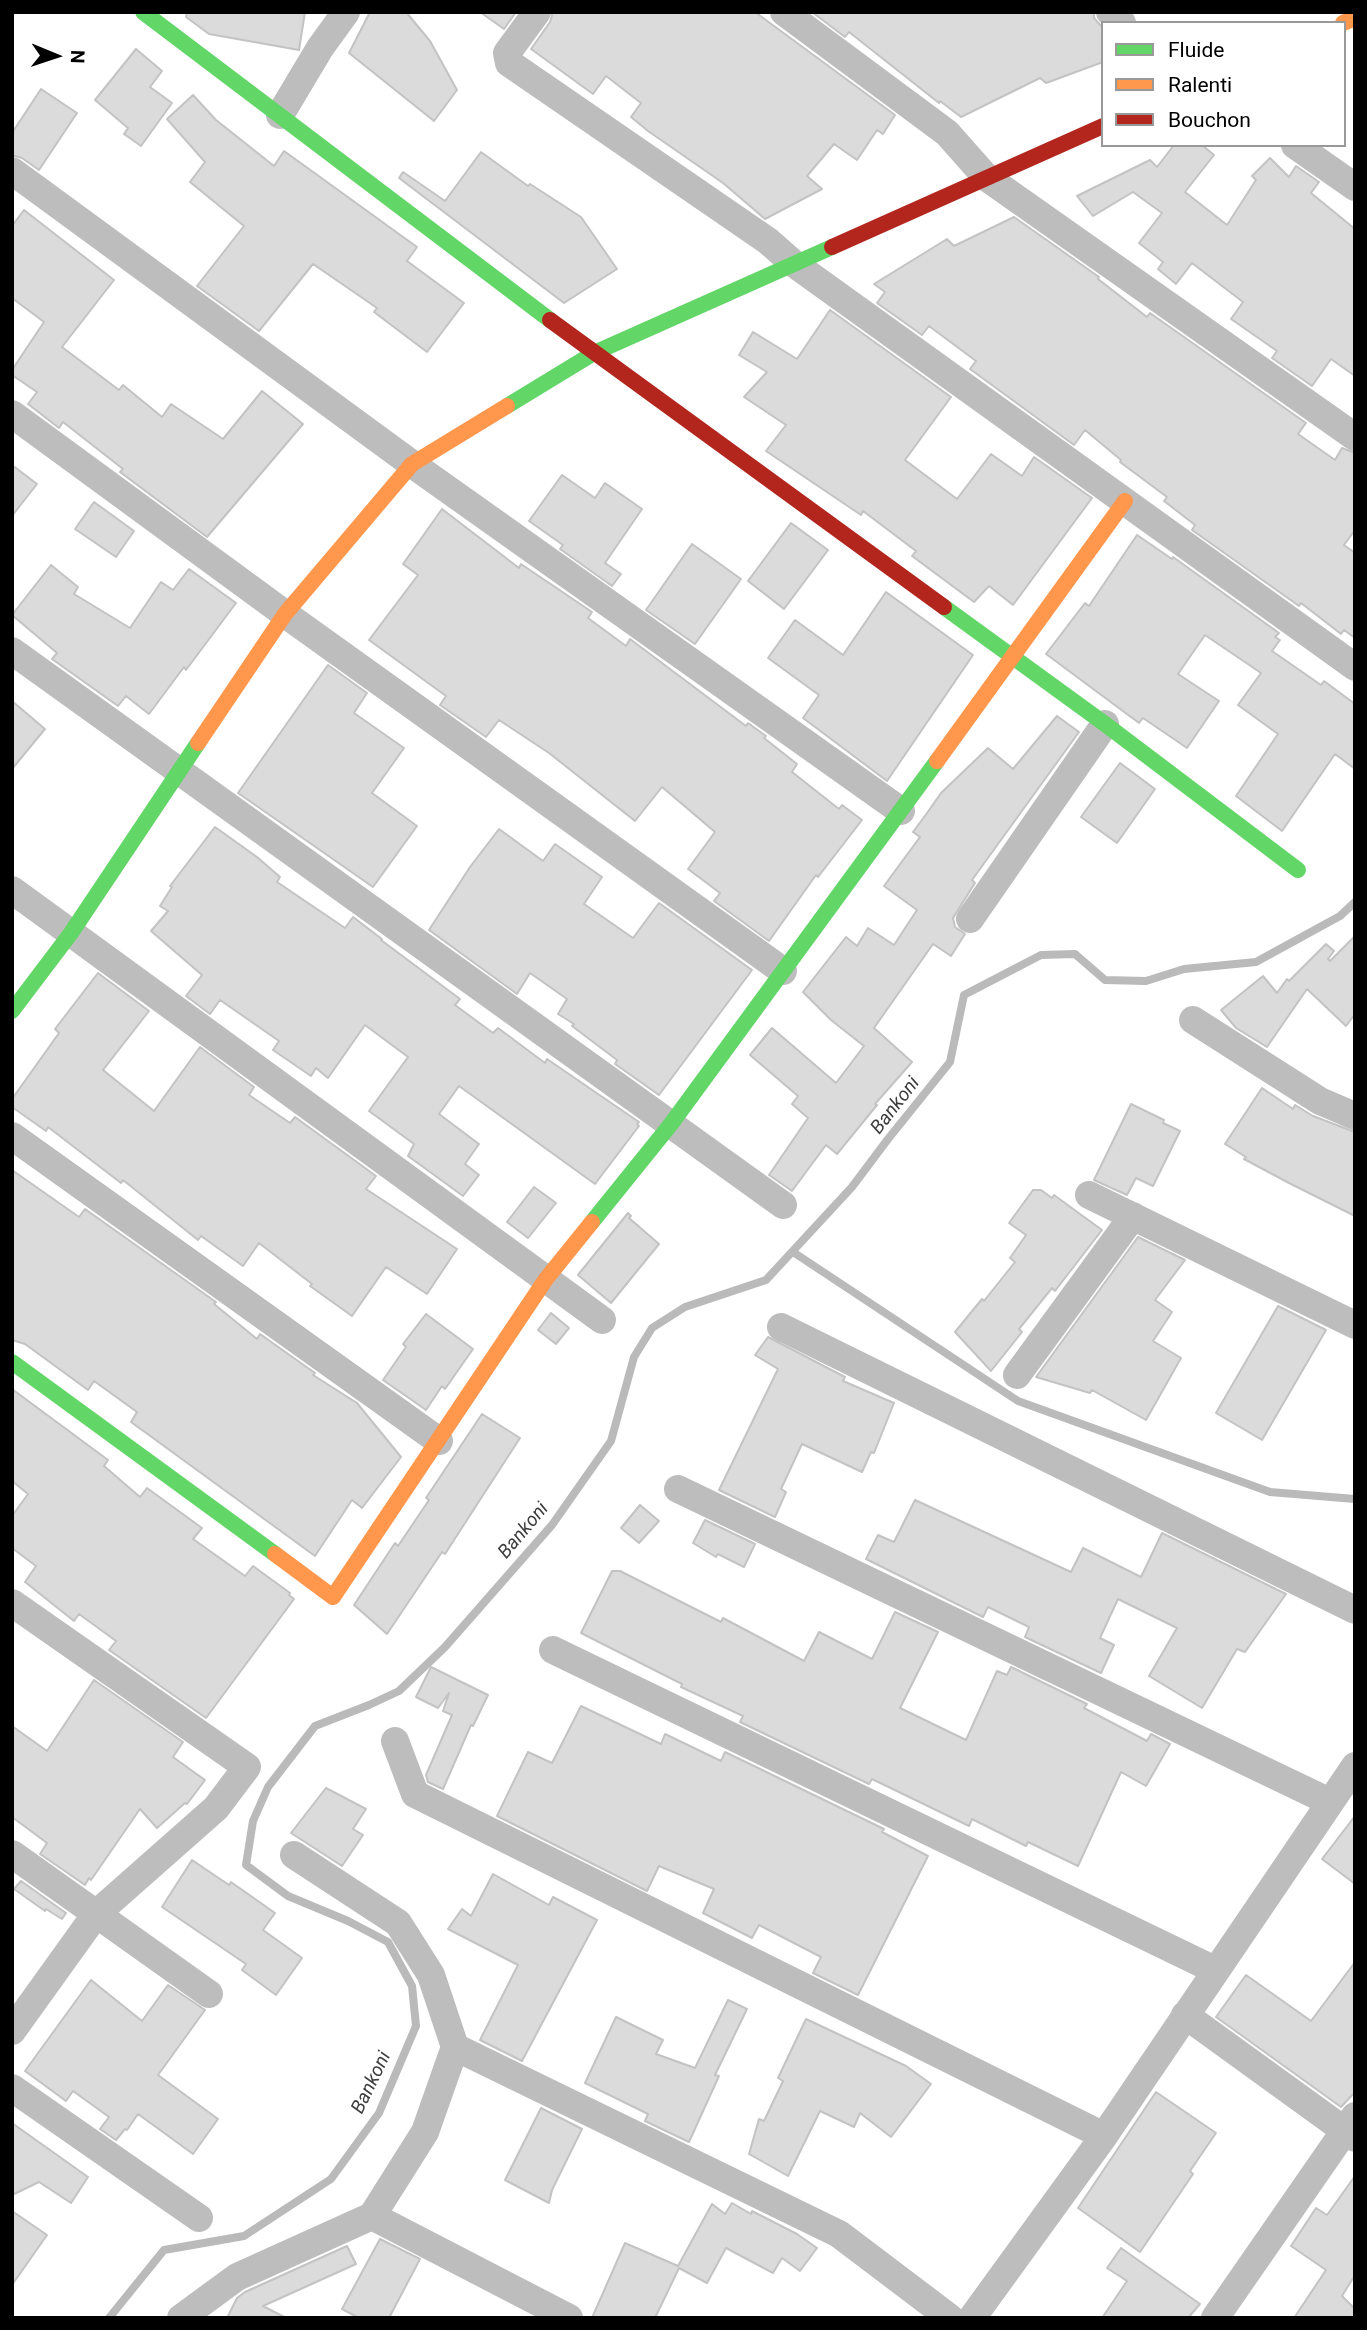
<!DOCTYPE html>
<style>
body{margin:0}
#map{position:relative;width:1367px;height:2330px;overflow:hidden;background:#fff;font-family:Roboto,sans-serif}
canvas{display:block}
.frame{position:absolute;inset:0;border:14px solid #000;pointer-events:none}
.legend{position:absolute;left:1101px;top:21px;width:245px;height:126px;box-sizing:border-box;background:#fff;border:2px solid #999;margin:0;padding:9px 12px;list-style:none;font-size:21px;color:#000}
.legend li{display:flex;align-items:center;gap:14px;height:35px}
.legend b{width:35px;border:2px solid #999}
.north{position:absolute;left:21px;top:21px;width:70px;height:70px;-webkit-text-stroke:5px #fff;paint-order:stroke;rotate:92deg;font-size:19px;font-weight:700;line-height:28px;text-align:center;color:#000}
.north::after{content:'';display:block;margin:auto;width:24px;height:32px;background:#000;clip-path:polygon(50% 0,100% 100%,50% 72%,0 100%)}
</style>
<div id="map">
<canvas width="1367" height="2330"></canvas>
<div class="frame"></div>
<ul class="legend">
<li><b style="height:9px;background:#63d668"></b>Fluide</li>
<li><b style="height:9px;background:#ff974d"></b>Ralenti</li>
<li><b style="height:9px;background:#b3261e"></b>Bouchon</li>
</ul>
<div class="north">N</div>
</div>
<script>
const context = document.querySelector('canvas').getContext('2d');
context.lineJoin = 'round';
function poly(rows) {
  const path = new Path2D();
  for (const r of rows) {
    path.moveTo(r[0], r[1]);
    for (let i = 2; i < r.length; i += 2) path.lineTo(r[i], r[i + 1]);
  }
  return path;
}
function trace(path, color, width, dash) {
  context.strokeStyle = color;
  context.lineWidth = width;
  context.lineCap = dash ? 'butt' : 'round';
  context.setLineDash(dash || []);
  context.stroke(path);
}
function paint(path, color) {
  context.fillStyle = color;
  context.fill(path, 'evenodd');
}
function write(font, color, halo, rows, align = 'center') {
  context.font = font + ' Roboto,sans-serif';
  context.lineWidth = 5;
  context.setLineDash([]);
  context.textBaseline = 'middle';
  context.strokeStyle = halo;
  context.fillStyle = color;
  for (const [text, x, y, turn = 0] of rows) {
    context.save();
    context.translate(x, y);
    context.rotate((+turn || 0) * Math.PI / 180);
    context.textAlign = isNaN(turn) ? turn : align;
    if (halo) context.strokeText(text, 0, 0);
    context.fillText(text, 0, 0);
    context.restore();
  }
}
trace(poly([
 [793,1252,1018,1401,1270,1492,1355,1499],
 [109,2318,164,2250,244,2236,331,2179,379,2113,416,2026,412,1986,388,1942,348,1921,288,1896,246,1865,253,1821,268,1787,315,1726,369,1705,399,1691,445,1647,552,1525,611,1441,634,1357,652,1328,685,1307,766,1280,852,1187,888,1139,950,1062,964,995,1041,955,1075,954,1105,980,1146,981,1184,969,1256,962,1340,916,1355,902]
]), '#bababa', 8);
const building = poly([
 [187,12,305,12,299,50,209,34,186,17,187,12],
 [370,12,406,12,430,41,457,90,434,121,349,53,370,12],
 [480,12,516,12,504,29,480,12],
 [553,12,755,12,895,115,883,134,877,130,857,160,834,144,807,176,822,189,765,219,723,183,648,131,631,117,641,103,606,76,593,94,531,49,550,22,553,12],
 [812,12,1094,12,1094,18,1103,28,1103,62,1046,83,1040,78,961,117,940,101,939,103,849,32,845,37,812,12],
 [136,49,162,71,150,87,172,103,141,146,124,134,128,128,95,100,136,49],
 [41,89,77,113,39,170,22,158,12,155,12,133,41,89],
 [193,95,216,120,274,166,284,151,417,247,407,261,464,303,427,352,374,312,377,308,313,264,259,331,197,286,244,226,190,182,205,162,167,119,193,95],
 [1174,145,1202,145,1214,155,1185,192,1227,225,1256,180,1252,176,1270,158,1289,177,1296,166,1319,182,1311,193,1355,229,1355,376,1331,359,1312,386,1272,358,1277,351,1231,319,1243,302,1192,263,1176,284,1158,269,1163,262,1139,243,1162,213,1133,192,1093,216,1077,196,1150,160,1157,167,1174,145],
 [481,152,528,186,530,184,581,217,617,269,564,303,399,178,403,172,445,201,481,152],
 [24,210,114,280,62,347,119,390,123,385,162,417,171,404,223,439,262,391,303,424,207,537,120,472,123,469,63,422,59,428,28,404,37,392,12,375,12,370,44,322,12,298,12,226,24,210],
 [1014,217,1099,277,1098,279,1147,317,1150,313,1306,423,1298,434,1335,460,1342,448,1355,453,1355,530,1344,545,1355,553,1355,638,1344,630,1341,634,1301,603,1299,606,1192,530,1195,525,1164,501,1167,497,1120,462,1121,460,1085,430,1074,445,970,369,976,361,929,326,922,335,877,303,885,292,874,284,947,239,954,246,1014,217],
 [830,310,951,397,905,460,957,499,991,454,1022,476,1034,457,1092,498,1013,605,989,586,974,602,912,556,916,551,863,511,861,515,766,451,786,425,744,397,767,372,739,355,753,332,797,359,830,310],
 [12,465,37,484,12,516,12,465],
 [562,475,595,498,605,483,642,509,605,563,621,574,612,586,560,549,563,545,529,521,562,475],
 [94,502,134,531,116,557,75,529,94,502],
 [442,509,519,568,521,564,592,612,588,618,626,646,630,639,746,726,748,723,766,736,764,738,797,764,792,772,839,809,842,805,862,820,818,877,816,875,769,941,714,901,720,893,688,869,715,832,662,787,635,821,549,753,499,720,486,737,440,705,446,696,369,640,418,575,403,564,442,509],
 [791,523,828,550,784,609,748,581,791,523],
 [1137,535,1172,559,1173,557,1279,633,1275,637,1280,640,1272,651,1321,685,1324,681,1355,704,1355,769,1335,754,1282,831,1236,796,1278,734,1238,705,1261,673,1205,635,1178,674,1219,701,1187,748,1143,718,1139,723,1046,654,1085,603,1089,606,1137,535],
 [692,544,741,579,695,644,646,610,692,544],
 [51,565,78,587,74,594,130,628,161,582,173,590,189,569,236,603,186,670,184,667,149,714,126,696,118,706,52,659,57,653,12,615,51,565],
 [886,592,973,655,887,781,803,718,819,695,768,658,795,620,843,655,886,592],
 [328,665,367,693,354,713,404,748,372,793,417,826,373,887,238,793,328,665],
 [12,701,45,729,12,769,12,701],
 [1057,716,1079,732,972,880,975,883,953,918,955,927,965,934,951,956,933,944,874,1028,912,1062,875,1104,877,1105,837,1154,826,1145,792,1191,769,1175,808,1118,792,1104,798,1096,750,1055,772,1028,836,1083,864,1046,831,1020,803,992,846,937,857,946,868,928,894,945,917,910,884,886,920,837,913,832,927,813,941,793,988,748,1013,769,1057,716],
 [1120,763,1155,789,1117,843,1081,817,1120,763],
 [215,827,257,857,280,877,277,882,345,928,353,917,382,939,381,940,460,999,455,1005,493,1033,498,1028,545,1063,547,1059,639,1122,637,1124,639,1126,595,1184,459,1086,439,1114,479,1144,465,1164,479,1175,463,1196,408,1156,414,1144,369,1111,408,1057,365,1025,328,1078,316,1068,311,1076,273,1050,279,1041,220,1000,210,1014,186,996,202,975,151,931,168,911,160,906,172,887,170,886,215,827],
 [499,829,543,861,555,844,602,877,584,904,633,938,659,903,752,970,659,1095,615,1064,617,1060,572,1026,574,1024,558,1014,567,999,530,973,517,994,429,930,470,867,499,829],
 [1355,936,1355,1014,1346,1026,1307,989,1267,1047,1236,1028,1221,1010,1263,976,1277,993,1287,979,1289,981,1326,944,1334,951,1328,959,1330,961,1355,936],
 [98,973,149,1011,103,1070,154,1111,200,1047,254,1087,249,1095,290,1123,295,1117,376,1176,366,1189,457,1249,427,1294,386,1267,352,1316,310,1286,312,1284,259,1243,243,1266,201,1236,198,1240,123,1180,121,1183,48,1127,46,1131,12,1107,12,1099,59,1033,55,1029,98,973],
 [1262,1088,1293,1109,1295,1105,1313,1116,1355,1132,1355,1216,1289,1183,1244,1159,1246,1157,1225,1144,1262,1088],
 [1131,1104,1164,1120,1163,1123,1180,1131,1153,1186,1136,1178,1127,1195,1094,1180,1131,1104],
 [12,1170,79,1217,85,1209,216,1302,214,1304,257,1339,260,1334,315,1373,313,1375,357,1403,401,1457,362,1508,352,1500,315,1556,131,1422,137,1412,94,1381,88,1390,25,1344,12,1340,12,1170],
 [534,1187,556,1203,528,1238,507,1222,534,1187],
 [1033,1190,1041,1190,1052,1198,1054,1195,1102,1230,1055,1291,1052,1288,1019,1329,1022,1332,991,1371,955,1332,982,1299,984,1301,1015,1262,1010,1258,1026,1235,1009,1223,1033,1190],
 [628,1213,631,1216,629,1218,659,1244,611,1303,578,1275,628,1213],
 [1138,1237,1185,1260,1155,1300,1172,1312,1153,1341,1181,1358,1146,1420,1092,1390,1090,1393,1036,1377,1138,1237],
 [1278,1306,1326,1330,1262,1440,1216,1413,1278,1306],
 [551,1313,569,1328,556,1344,538,1330,551,1313],
 [426,1314,473,1349,445,1389,442,1386,426,1410,383,1380,406,1347,403,1344,426,1314],
 [768,1337,845,1377,843,1381,894,1403,874,1453,871,1452,862,1472,802,1444,781,1489,786,1492,775,1517,719,1490,778,1369,755,1355,768,1337],
 [12,1389,108,1460,104,1466,140,1497,147,1488,202,1528,193,1539,245,1576,253,1566,290,1593,289,1595,294,1599,206,1718,109,1650,116,1641,79,1614,74,1621,25,1582,36,1566,12,1548,12,1516,28,1494,12,1481,12,1389],
 [482,1414,520,1438,445,1554,442,1552,387,1634,354,1605,395,1543,398,1546,429,1500,426,1498,482,1414],
 [915,1500,1071,1572,1083,1548,1141,1577,1162,1533,1286,1594,1245,1652,1237,1649,1202,1708,1149,1676,1177,1628,1118,1599,1100,1638,1114,1645,1101,1673,1025,1637,1029,1627,988,1607,983,1617,866,1559,878,1535,894,1542,915,1500],
 [640,1505,659,1521,639,1543,621,1528,640,1505],
 [705,1520,755,1544,744,1567,718,1554,716,1557,693,1543,705,1520],
 [612,1571,620,1571,721,1622,723,1618,804,1661,819,1632,872,1659,895,1612,938,1632,900,1708,966,1740,997,1671,1007,1675,1011,1667,1087,1704,1084,1708,1147,1741,1151,1734,1170,1744,1146,1786,1121,1772,1078,1866,1028,1842,1026,1846,972,1819,969,1826,872,1779,869,1784,740,1722,743,1716,681,1687,682,1684,581,1633,612,1571],
 [431,1667,488,1695,473,1726,471,1725,443,1789,428,1782,426,1775,452,1715,443,1711,449,1693,438,1708,416,1697,431,1667],
 [94,1680,183,1742,173,1757,205,1780,187,1804,185,1803,157,1828,140,1809,91,1880,89,1878,85,1885,40,1854,47,1843,12,1817,12,1726,47,1751,94,1680],
 [581,1706,661,1744,665,1734,721,1761,725,1752,884,1829,882,1832,928,1856,858,1995,813,1973,821,1957,759,1925,752,1938,703,1913,714,1889,659,1866,647,1891,497,1816,528,1752,552,1763,581,1706],
 [326,1788,366,1809,353,1829,363,1835,342,1866,291,1833,326,1788],
 [1355,1816,1355,1884,1322,1859,1355,1816],
 [192,1860,229,1885,231,1882,275,1913,263,1930,302,1958,276,1995,242,1970,246,1964,162,1907,192,1860],
 [493,1874,549,1905,553,1897,597,1920,522,2061,480,2040,518,1965,448,1929,462,1909,471,1916,493,1874],
 [21,1881,66,1913,62,1919,46,1909,45,1911,14,1889,21,1881],
 [1355,1962,1355,2092,1341,2107,1216,2017,1246,1975,1311,2021,1355,1962],
 [91,1980,142,2021,168,1985,205,2010,158,2075,218,2119,193,2154,138,2114,127,2130,125,2129,116,2140,100,2129,109,2117,73,2091,66,2101,25,2071,91,1980],
 [728,2000,747,2009,715,2075,719,2076,689,2142,645,2121,648,2114,585,2083,616,2017,663,2040,656,2054,695,2068,728,2000],
 [806,2019,906,2066,931,2084,891,2137,860,2113,854,2127,820,2111,788,2176,749,2154,759,2119,764,2121,783,2081,778,2078,806,2019],
 [1156,2092,1216,2133,1190,2171,1193,2174,1140,2252,1078,2208,1156,2092],
 [541,2108,582,2129,552,2190,549,2203,505,2180,541,2108],
 [12,2123,88,2177,71,2203,39,2182,12,2195,12,2123],
 [1355,2176,1355,2275,1342,2296,1355,2309,1355,2318,1294,2318,1326,2270,1291,2246,1316,2208,1327,2215,1355,2176],
 [732,2203,751,2214,752,2211,797,2234,817,2248,800,2271,782,2258,773,2273,726,2248,707,2283,679,2268,655,2318,592,2318,625,2243,678,2266,712,2204,725,2214,732,2203],
 [12,2211,47,2235,12,2285,12,2211],
 [380,2239,420,2259,389,2318,359,2318,342,2309,380,2239],
 [347,2246,356,2264,263,2306,286,2318,227,2318,237,2298,245,2292,347,2246],
 [1121,2248,1200,2304,1188,2318,1102,2318,1127,2281,1107,2268,1121,2248]
]);
paint(building, '#dbdbdb');
trace(building, '#c3c3c3', 2);
trace(poly([
 [537,12,507,53,509,63,768,241,793,263,1355,667],
 [784,12,947,133,986,177,1355,437],
 [1110,12,1122,23],
 [280,115,320,48,346,12],
 [1295,145,1355,187],
 [12,171,412,464,901,811],
 [12,414,285,614,783,971],
 [12,651,783,1205],
 [12,890,602,1320],
 [970,919,1105,724],
 [1193,1020,1320,1101,1355,1116],
 [12,1136,439,1441],
 [1089,1195,1355,1325],
 [781,1327,1355,1610],
 [1017,1375,1133,1216],
 [678,1489,1330,1802],
 [12,1603,247,1767,216,1808,96,1914,12,2031],
 [553,1650,1215,1970],
 [395,1741,415,1794,1104,2136],
 [12,1854,209,1994],
 [1185,2015,1355,2138],
 [455,2047,839,2234,950,2318],
 [12,2088,199,2218],
 [372,2216,569,2318],
 [181,2318,237,2277,372,2216,425,2132,455,2047,431,1975,398,1923,294,1855],
 [972,2318,1104,2136,1355,1766],
 [1215,2318,1355,2116]
]), '#bdbdbd', 28);
trace(poly([
 [143,12,550,320],
 [507,406,594,353,832,247],
 [944,607,1105,724,1298,870],
 [12,1011,71,933,198,743],
 [592,1222,671,1124,937,761],
 [12,1362,275,1554]
]), '#63d668', 16);
trace(poly([
 [1343,23,1355,18],
 [198,743,285,614,412,464,507,406],
 [937,761,1125,501],
 [275,1554,333,1597,546,1279,592,1222]
]), '#ff974d', 16);
trace(poly([
 [832,247,1103,126],
 [550,320,944,607]
]), '#b3261e', 16);
write('italic 19px', '#3d3d3d', '#fff', [
 ["Bankoni",896,1106,-52],
 ["Bankoni",524,1531,-50],
 ["Bankoni",372,2083,-64]
]);
</script>
